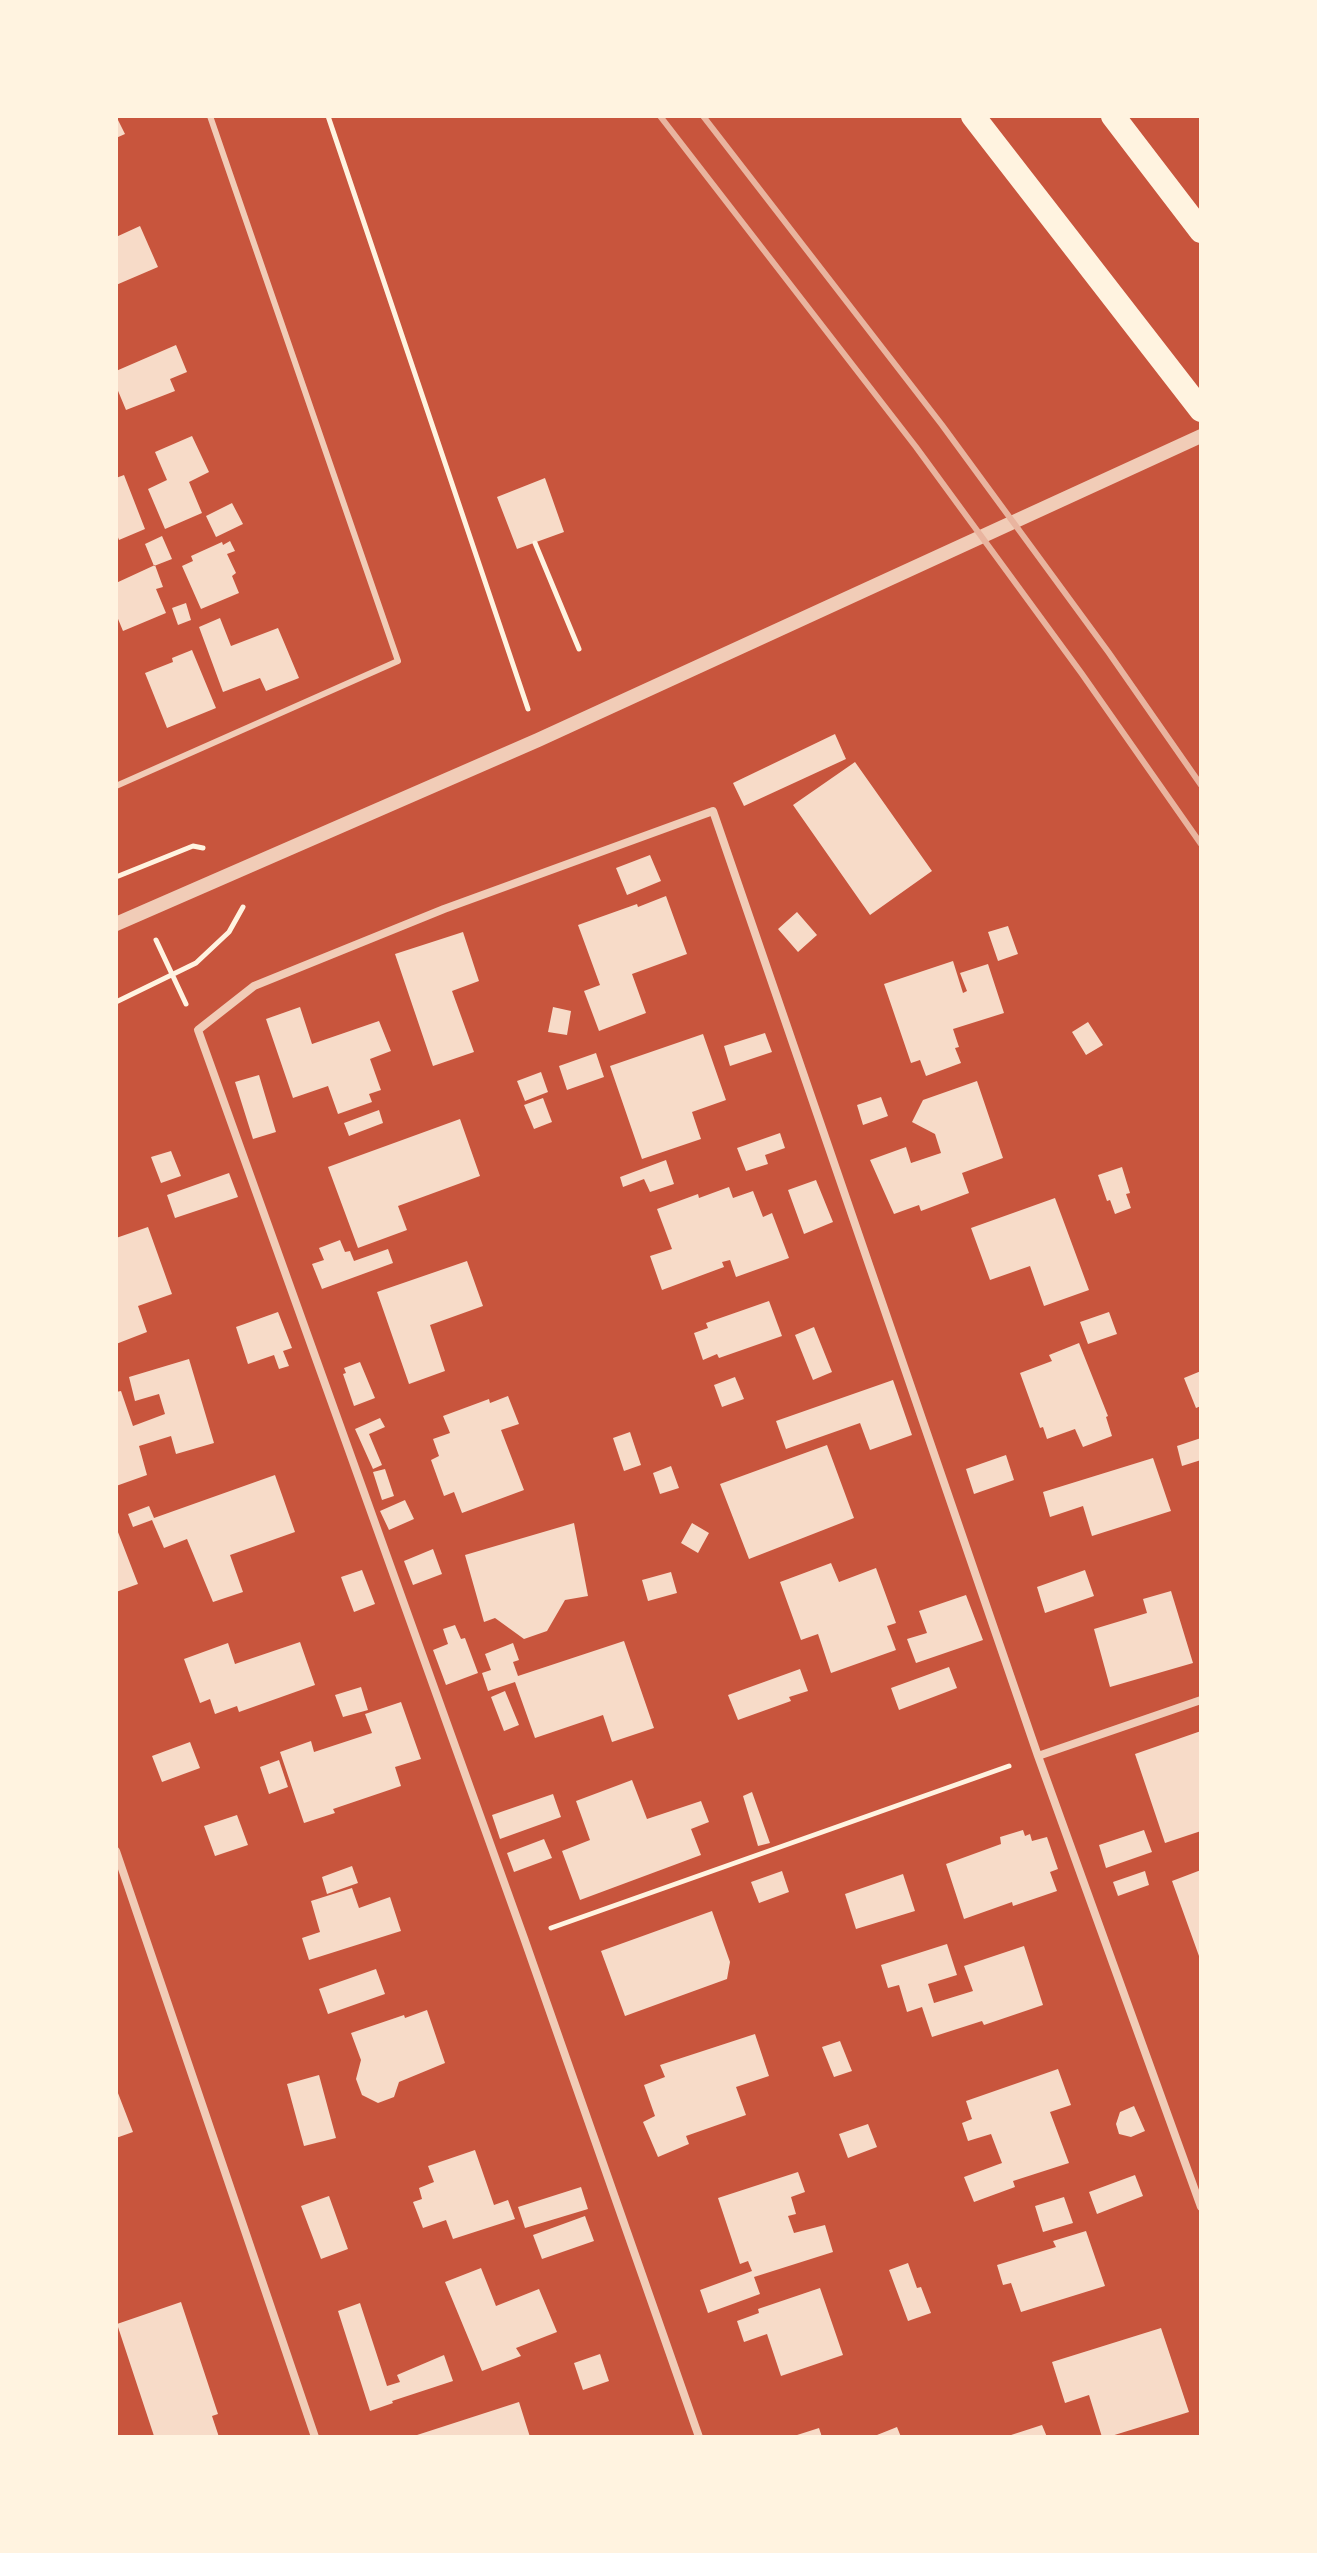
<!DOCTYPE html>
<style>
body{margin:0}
#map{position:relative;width:1317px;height:2553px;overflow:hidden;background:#c8553d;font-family:Rubik,sans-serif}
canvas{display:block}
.frame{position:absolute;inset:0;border:118px solid #fff3e0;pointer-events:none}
</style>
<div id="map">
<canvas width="1317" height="2553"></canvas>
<div class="frame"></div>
</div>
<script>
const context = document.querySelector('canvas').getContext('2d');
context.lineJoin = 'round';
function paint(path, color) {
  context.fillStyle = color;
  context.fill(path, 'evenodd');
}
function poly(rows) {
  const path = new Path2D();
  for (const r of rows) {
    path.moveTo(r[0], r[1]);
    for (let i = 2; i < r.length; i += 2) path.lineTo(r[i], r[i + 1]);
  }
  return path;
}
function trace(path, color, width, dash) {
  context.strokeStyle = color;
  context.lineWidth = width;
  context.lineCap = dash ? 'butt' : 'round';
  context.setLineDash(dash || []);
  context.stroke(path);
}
paint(poly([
 [116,116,125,134,116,138],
 [140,226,158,267,116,285,116,237],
 [176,345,187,372,170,379,175,391,126,410,116,386,116,371],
 [192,436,209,472,189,482,202,513,165,529,148,489,167,480,155,452],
 [124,475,145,529,119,540,116,532,116,478],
 [545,478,564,532,517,549,497,497],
 [232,503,243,524,216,537,206,516],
 [162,536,172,559,154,566,145,544],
 [230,541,235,551,227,554,236,573,232,576,239,593,201,609,182,566,193,561,191,556,222,542,223,545],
 [155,565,163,587,156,589,166,613,123,631,116,614,116,583],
 [186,603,191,620,178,625,172,608],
 [220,618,231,646,278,628,299,678,266,691,260,678,223,692,199,627],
 [192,650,216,708,167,728,145,673,173,662,172,658],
 [835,734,846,759,744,806,733,783],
 [855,762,932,871,870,915,793,805],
 [650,855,661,881,627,895,616,868],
 [666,896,687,954,632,974,646,1013,599,1031,584,991,600,985,578,925,637,904,638,907],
 [797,912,817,935,798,952,778,929],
 [1008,926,1018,954,998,961,988,932],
 [463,932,479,981,452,991,474,1052,433,1066,395,954],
 [953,961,963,993,967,991,960,973,988,964,1004,1013,953,1029,959,1047,955,1048,961,1063,926,1076,920,1060,911,1063,884,984],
 [300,1007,312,1044,379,1021,391,1051,370,1059,381,1090,369,1094,372,1102,338,1114,328,1086,293,1098,266,1019],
 [553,1007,571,1011,567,1035,548,1032],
 [1088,1022,1103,1045,1086,1055,1072,1032],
 [765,1033,772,1052,730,1066,724,1046],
 [703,1034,726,1100,692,1112,701,1139,642,1159,610,1066],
 [596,1053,604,1077,567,1090,559,1066],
 [541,1072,548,1092,525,1101,517,1081],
 [259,1075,276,1132,253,1139,235,1082],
 [977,1081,1003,1158,962,1173,969,1193,921,1211,919,1205,894,1214,870,1160,906,1147,911,1163,941,1153,935,1134,912,1122,923,1100],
 [881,1097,888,1116,863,1125,857,1105],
 [543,1098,552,1122,534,1129,524,1105],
 [379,1110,383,1123,349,1136,344,1123],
 [460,1119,480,1176,398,1206,407,1230,358,1248,328,1167],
 [780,1133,785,1148,765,1155,768,1164,746,1171,737,1148],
 [171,1151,181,1176,161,1183,151,1157],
 [666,1160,674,1184,650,1192,644,1179,623,1187,620,1177],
 [1122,1167,1130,1193,1126,1194,1131,1208,1115,1214,1110,1200,1107,1201,1098,1175],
 [229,1173,238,1197,175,1218,167,1195],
 [816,1180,833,1222,804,1234,788,1190],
 [729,1187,733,1198,753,1191,763,1217,772,1213,789,1258,736,1277,730,1260,722,1262,724,1267,662,1290,650,1256,672,1249,657,1209,698,1194,699,1198],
 [1055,1198,1089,1290,1044,1306,1030,1266,990,1280,971,1228],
 [148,1227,172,1294,138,1306,147,1332,116,1344,116,1238],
 [340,1240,345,1252,350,1251,354,1261,388,1249,393,1263,322,1289,312,1264,324,1260,319,1248],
 [467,1261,483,1306,430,1325,445,1371,409,1384,377,1292],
 [769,1301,782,1336,719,1358,717,1354,703,1360,694,1333,708,1328,706,1323],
 [278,1312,292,1348,283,1351,289,1366,279,1369,274,1355,248,1364,236,1327],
 [1109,1312,1117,1334,1088,1344,1080,1322],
 [814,1327,832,1372,813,1380,795,1335],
 [1079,1343,1108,1416,1106,1417,1112,1436,1083,1447,1075,1429,1047,1439,1043,1427,1040,1428,1020,1373,1052,1361,1049,1355],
 [189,1359,214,1443,176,1454,171,1436,139,1446,147,1475,116,1486,116,1392,121,1391,133,1426,165,1414,159,1394,135,1401,129,1377],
 [360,1362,375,1398,354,1406,343,1374,346,1373,344,1368],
 [1201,1371,1201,1406,1196,1408,1184,1378],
 [735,1377,744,1399,722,1407,714,1385],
 [893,1380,912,1435,870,1450,860,1423,786,1449,776,1421],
 [508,1396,519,1424,501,1430,524,1490,462,1513,454,1492,444,1496,431,1460,439,1456,433,1439,450,1433,443,1416,489,1399,490,1403],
 [380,1418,385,1427,369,1434,382,1465,373,1469,355,1429],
 [630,1432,641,1465,624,1471,613,1438],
 [1201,1438,1201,1460,1182,1466,1177,1446],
 [827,1445,854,1518,749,1559,720,1484],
 [1006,1455,1014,1480,974,1494,966,1469],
 [1153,1458,1171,1511,1092,1536,1083,1506,1050,1517,1043,1492],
 [671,1466,679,1488,660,1494,653,1473],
 [385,1469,394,1496,382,1500,373,1472],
 [275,1475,295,1532,230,1555,243,1592,213,1602,187,1539,164,1548,152,1520,133,1527,128,1514,149,1506,154,1518],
 [405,1500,414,1519,389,1530,380,1511],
 [574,1523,588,1596,565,1600,547,1631,524,1639,495,1618,484,1622,465,1555],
 [692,1523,709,1533,698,1553,681,1543],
 [116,1527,138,1584,116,1592],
 [433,1549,442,1574,413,1585,404,1561],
 [831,1563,839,1582,876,1568,896,1623,887,1626,896,1650,831,1673,818,1634,801,1640,780,1582],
 [362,1570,375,1604,354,1612,341,1577],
 [1085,1570,1094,1596,1045,1613,1037,1587],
 [671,1572,677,1593,648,1601,642,1580],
 [1171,1591,1193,1663,1110,1687,1094,1629,1147,1613,1143,1599],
 [966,1595,983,1640,916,1663,907,1639,927,1633,919,1611],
 [455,1625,461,1639,465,1638,478,1673,446,1685,433,1650,448,1644,443,1629],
 [624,1641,654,1728,612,1742,603,1715,535,1738,515,1682,488,1691,482,1673,491,1670,485,1654,513,1643,519,1660,513,1662,518,1676],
 [300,1642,315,1685,239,1712,237,1706,215,1714,210,1699,200,1703,184,1659,228,1643,235,1664],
 [949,1667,957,1688,899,1710,891,1688],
 [800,1669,808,1691,789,1697,791,1701,738,1720,728,1695],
 [361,1687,368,1710,343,1717,335,1695],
 [505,1691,519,1725,504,1731,491,1697],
 [401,1702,421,1759,395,1767,401,1786,333,1809,335,1813,304,1823,280,1752,311,1741,314,1752,372,1733,365,1714],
 [1201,1731,1201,1831,1165,1843,1135,1754],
 [190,1742,200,1768,162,1782,152,1756],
 [279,1760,288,1787,269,1794,260,1767],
 [632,1780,647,1819,701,1801,709,1822,691,1829,701,1855,580,1900,562,1851,590,1840,576,1801],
 [752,1792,770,1843,758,1846,743,1796],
 [553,1794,561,1817,500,1839,492,1815],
 [237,1815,248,1845,215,1856,204,1826],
 [1023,1830,1025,1836,1030,1834,1032,1841,1047,1837,1058,1869,1050,1872,1057,1891,1013,1906,1012,1902,964,1919,946,1864,1001,1844,1000,1837],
 [1144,1830,1152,1852,1106,1868,1099,1845],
 [544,1839,552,1858,514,1872,507,1853],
 [352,1866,358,1883,327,1894,322,1877],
 [1201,1870,1201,1955,1199,1956,1172,1881],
 [782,1871,789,1892,759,1903,751,1882],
 [1145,1871,1149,1885,1118,1896,1113,1882],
 [903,1874,915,1911,856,1929,845,1894],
 [352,1888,359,1908,390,1897,401,1931,309,1960,302,1938,320,1932,311,1901],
 [712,1911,730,1962,727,1979,625,2016,601,1951],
 [947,1944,957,1975,928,1984,934,2003,973,1991,964,1966,1024,1946,1043,2005,984,2025,982,2021,932,2037,922,2007,907,2012,899,1985,888,1988,881,1965],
 [376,1969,385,1994,328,2014,319,1989],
 [427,2010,445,2063,399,2082,394,2097,378,2103,362,2095,356,2079,361,2060,351,2033,404,2015,405,2018],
 [755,2034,769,2076,736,2087,746,2115,686,2136,689,2144,658,2157,643,2122,655,2116,644,2085,665,2077,660,2065],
 [840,2041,852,2071,834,2077,822,2047],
 [1058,2069,1071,2105,1050,2112,1069,2163,1013,2181,1015,2187,974,2202,964,2177,1002,2163,991,2134,968,2141,962,2123,972,2119,966,2101],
 [319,2075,336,2138,304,2146,287,2084],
 [116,2088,133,2132,116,2138],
 [1134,2106,1145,2131,1131,2137,1119,2134,1116,2124,1120,2112],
 [868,2124,877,2147,848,2158,839,2134],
 [475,2150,494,2205,508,2200,515,2219,453,2239,446,2220,423,2228,413,2202,422,2199,419,2188,434,2182,428,2166],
 [798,2172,805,2192,791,2197,796,2214,788,2216,794,2233,825,2225,833,2252,754,2277,760,2294,708,2313,700,2290,752,2271,748,2261,740,2264,718,2198],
 [1135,2175,1143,2196,1097,2214,1089,2192],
 [581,2187,588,2209,525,2228,518,2207],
 [329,2196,348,2249,321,2259,301,2206],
 [1064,2197,1073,2223,1043,2232,1035,2206],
 [585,2216,594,2241,542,2259,533,2235],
 [1086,2231,1105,2286,1021,2312,1011,2283,1003,2285,997,2265,1056,2247,1053,2241],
 [908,2263,917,2288,921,2287,931,2313,908,2321,889,2270],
 [481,2268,496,2306,539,2289,557,2332,516,2348,521,2356,482,2371,445,2282],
 [820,2288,843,2355,781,2376,767,2334,744,2342,737,2321,759,2313,758,2309],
 [181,2302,218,2414,212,2416,219,2437,154,2436,117,2324],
 [360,2303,387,2386,400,2382,397,2375,444,2355,453,2381,392,2401,393,2403,370,2411,338,2311],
 [1161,2328,1189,2412,1108,2437,1102,2437,1089,2395,1065,2403,1052,2362],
 [600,2354,609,2381,583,2390,574,2363],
 [519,2402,530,2437,414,2437,414,2436],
 [1042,2425,1047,2437,1008,2437,1008,2436],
 [897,2427,901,2437,872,2437],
 [819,2428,822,2437,794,2437,794,2436]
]), '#f7dbc8');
trace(poly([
 [328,116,528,709],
 [535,543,579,649],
 [116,877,193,846,203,848],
 [156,940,186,1004],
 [116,1002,196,963,229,932,243,907],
 [551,1928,1009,1766]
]), '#fff3e0', 5);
trace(poly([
 [116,786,398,661,210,116]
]), '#f1ccb7', 6);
trace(poly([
 [1038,1756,1201,1700],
 [116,1851,315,2437],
 [699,2437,524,1938,198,1030,254,986,444,909,713,811,1038,1756,1201,2207]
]), '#f1ccb7', 8);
trace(poly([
 [116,924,538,740,1201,436]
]), '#f1ccb7', 14);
trace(poly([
 [973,116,1201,410],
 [1113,116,1201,231]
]), '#fff3e0', 24);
trace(poly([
 [660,116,916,447,1082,674,1201,844],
 [703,116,942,425,1109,653,1201,785]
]), '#e9b49f', 6);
</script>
